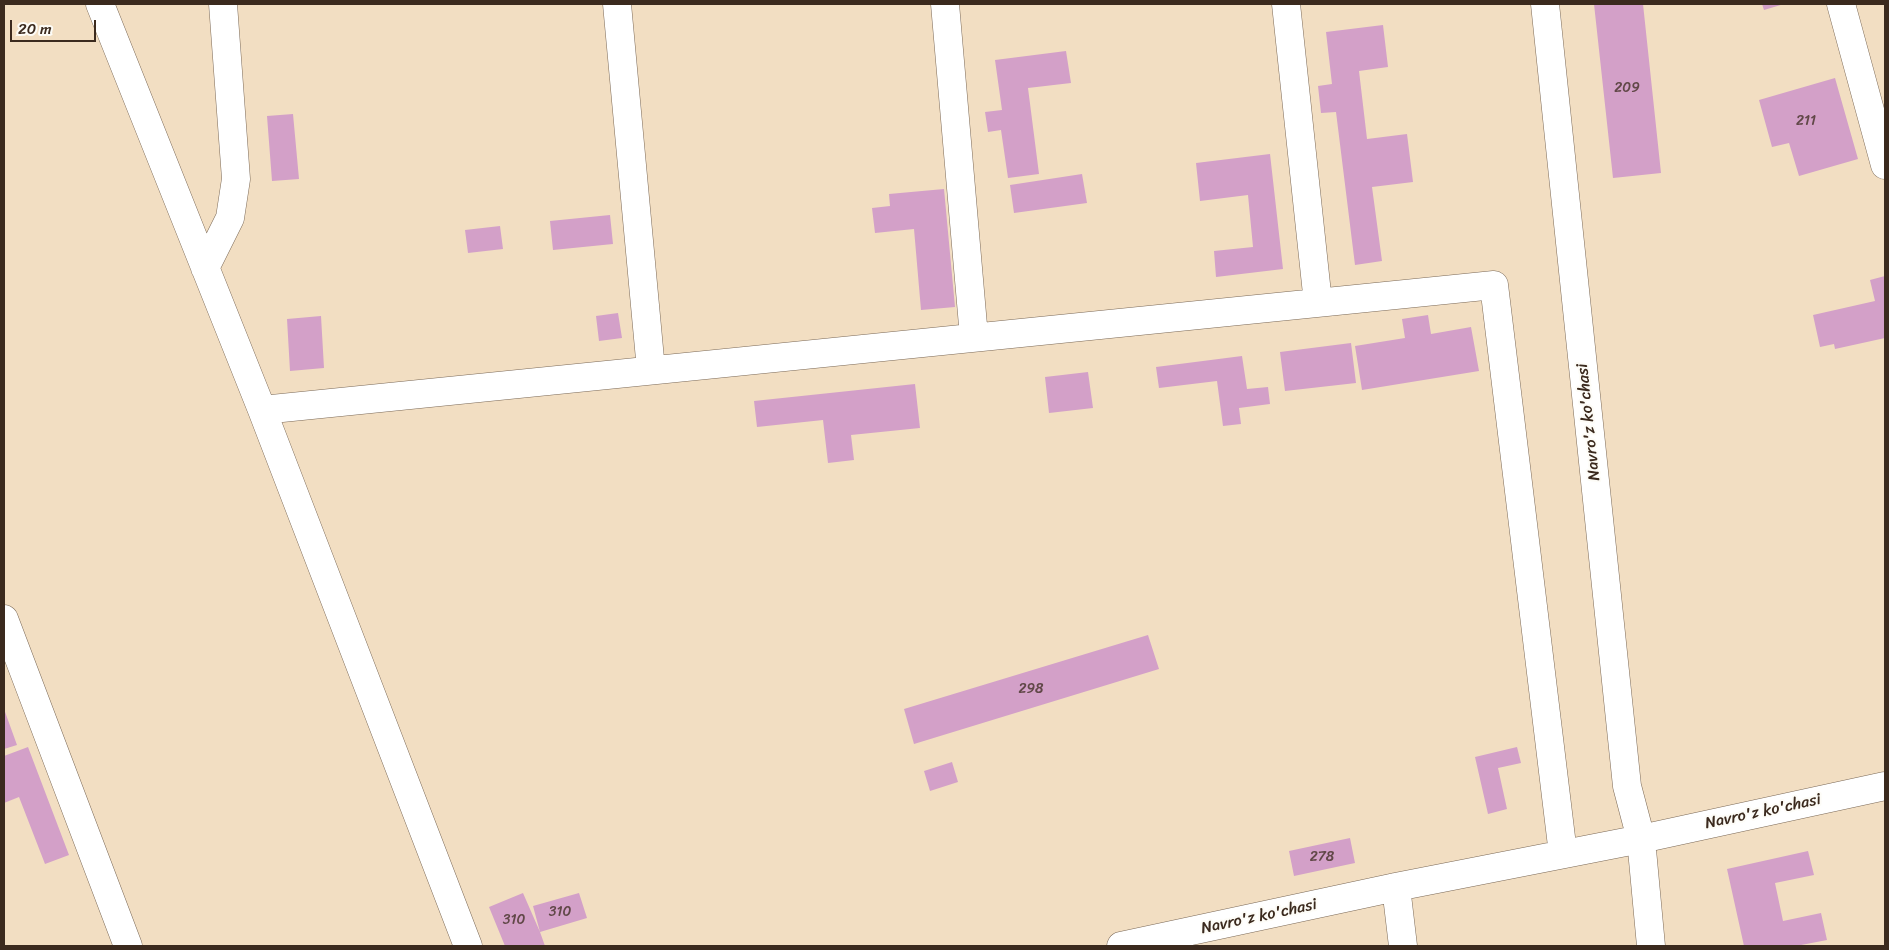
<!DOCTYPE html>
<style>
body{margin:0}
#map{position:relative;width:1889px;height:950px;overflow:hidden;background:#f2dec2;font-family:Sriracha,sans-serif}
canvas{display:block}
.frame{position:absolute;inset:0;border:5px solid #3b2a1e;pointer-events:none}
.scale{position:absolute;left:10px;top:20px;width:86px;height:22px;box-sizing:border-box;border:2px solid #3b2a1e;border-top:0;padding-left:6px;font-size:15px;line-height:18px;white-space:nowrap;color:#3b2a1e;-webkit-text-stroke:4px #fdfcf7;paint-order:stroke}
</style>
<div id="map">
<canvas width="1889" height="950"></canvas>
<div class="frame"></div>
<div class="scale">20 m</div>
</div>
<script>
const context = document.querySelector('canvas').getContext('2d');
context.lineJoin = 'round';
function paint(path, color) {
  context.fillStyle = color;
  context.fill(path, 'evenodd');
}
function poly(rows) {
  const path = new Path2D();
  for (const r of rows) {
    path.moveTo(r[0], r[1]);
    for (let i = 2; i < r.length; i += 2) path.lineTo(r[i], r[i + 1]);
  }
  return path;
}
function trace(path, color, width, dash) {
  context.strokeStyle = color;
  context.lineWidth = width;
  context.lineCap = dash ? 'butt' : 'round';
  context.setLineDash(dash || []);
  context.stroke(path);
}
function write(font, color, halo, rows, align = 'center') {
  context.font = font + ' Sriracha,sans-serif';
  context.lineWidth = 4;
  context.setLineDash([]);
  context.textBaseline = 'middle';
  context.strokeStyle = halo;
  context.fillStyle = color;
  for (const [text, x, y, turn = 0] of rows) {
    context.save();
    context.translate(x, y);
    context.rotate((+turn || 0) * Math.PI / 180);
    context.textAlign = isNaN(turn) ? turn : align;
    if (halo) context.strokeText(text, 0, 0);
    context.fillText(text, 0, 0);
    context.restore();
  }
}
paint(poly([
 [1594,4,1643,4,1661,173,1613,178],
 [1762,4,1784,4,1764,10],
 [1383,25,1388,67,1359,71,1367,139,1407,134,1413,182,1372,187,1382,261,1355,265,1336,112,1321,113,1318,86,1332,84,1326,32],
 [1066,51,1071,83,1028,88,1039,174,1008,178,1001,130,988,132,985,112,1002,110,995,60],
 [1835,78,1858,159,1799,176,1789,143,1772,147,1759,100],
 [293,114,299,179,272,181,267,116],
 [1270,154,1283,269,1216,277,1214,251,1253,247,1248,195,1200,201,1196,163],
 [1082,174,1087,203,1014,213,1010,185],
 [944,189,955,307,921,310,914,229,875,233,872,208,890,206,889,194],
 [610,215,613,244,553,250,550,221],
 [500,226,503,249,468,253,465,230],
 [1885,276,1885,338,1835,349,1834,344,1820,347,1813,315,1875,301,1870,280],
 [618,313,622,338,599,341,596,316],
 [1428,315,1431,334,1471,327,1479,371,1362,390,1355,346,1405,338,1402,319],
 [321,316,324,368,290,371,287,319],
 [1351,343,1356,383,1285,391,1280,352],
 [1242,356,1247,389,1268,387,1270,404,1239,408,1241,424,1223,426,1217,381,1159,388,1156,367],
 [1088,372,1093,408,1049,413,1045,377],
 [915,384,920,428,851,435,854,460,828,463,823,420,757,427,754,401],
 [1148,635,1159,669,914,744,904,709],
 [4,709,17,745,4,749],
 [28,747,69,855,45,864,19,797,4,803,4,756],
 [1517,747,1521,763,1498,768,1507,809,1488,814,1475,757],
 [952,762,958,782,930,791,924,771],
 [1350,838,1355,863,1294,876,1289,851],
 [1808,851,1814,875,1775,883,1783,921,1821,913,1827,940,1796,946,1744,946,1727,869],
 [523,893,540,932,545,946,505,946,489,907],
 [579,893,587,918,540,932,533,906]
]), '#d3a0c8');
const minor = poly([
 [100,4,262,410,468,946],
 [617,4,651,370],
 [945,4,974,337],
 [1286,4,1318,303],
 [1545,4,1627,786,1641,839,1651,946],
 [1841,4,1885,165],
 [205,268,230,218,236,179,223,4],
 [262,410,1494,285,1563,854],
 [4,619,128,946],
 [1396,887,1403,946],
 [1121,946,1396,887,1641,839,1885,786]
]);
trace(minor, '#7b6957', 29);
trace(minor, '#fff', 28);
write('14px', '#614848', null, [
 ["209",1627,88],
 ["211",1806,121],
 ["298",1031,689],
 ["278",1322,857],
 ["310",560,912],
 ["310",514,920]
]);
write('16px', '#3b2a1e', '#fdfcf7', [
 ["Navro'z ko'chasi",1589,422,-96],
 ["Navro'z ko'chasi",1763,812,-12],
 ["Navro'z ko'chasi",1259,917,-12]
]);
</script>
